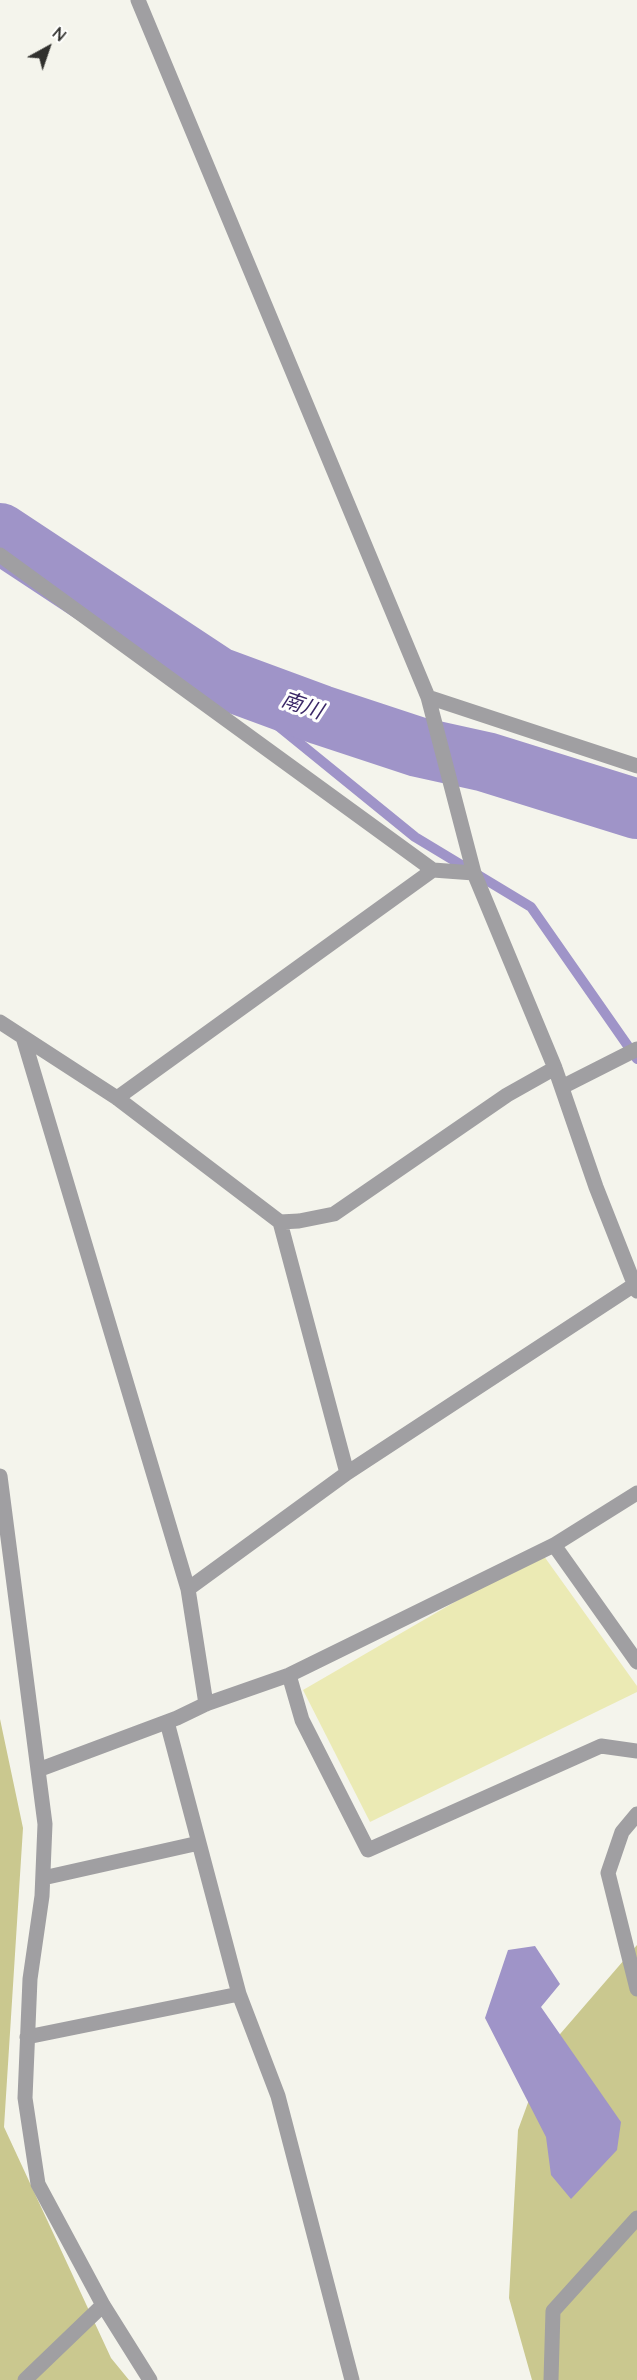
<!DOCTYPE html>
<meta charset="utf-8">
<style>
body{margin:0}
#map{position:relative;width:637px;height:2380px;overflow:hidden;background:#f4f4ec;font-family:Quicksand,sans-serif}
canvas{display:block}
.north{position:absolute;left:18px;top:18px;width:60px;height:60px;-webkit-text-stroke:4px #fffffe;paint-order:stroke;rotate:40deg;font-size:16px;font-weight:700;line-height:24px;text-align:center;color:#31312e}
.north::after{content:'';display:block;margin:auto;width:21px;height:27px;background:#31312e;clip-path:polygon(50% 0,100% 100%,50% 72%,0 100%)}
</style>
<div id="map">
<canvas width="637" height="2380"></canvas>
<div class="north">N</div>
</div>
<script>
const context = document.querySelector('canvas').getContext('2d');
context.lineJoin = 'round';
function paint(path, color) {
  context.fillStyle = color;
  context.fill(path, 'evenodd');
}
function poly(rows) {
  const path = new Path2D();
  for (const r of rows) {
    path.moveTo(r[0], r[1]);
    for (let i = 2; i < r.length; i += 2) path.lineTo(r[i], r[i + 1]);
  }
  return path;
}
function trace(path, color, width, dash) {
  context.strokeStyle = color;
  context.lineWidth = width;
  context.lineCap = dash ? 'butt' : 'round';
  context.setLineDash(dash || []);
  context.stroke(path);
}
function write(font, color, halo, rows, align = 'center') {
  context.font = font + ' Quicksand,"Noto Sans JP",sans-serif';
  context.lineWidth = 6;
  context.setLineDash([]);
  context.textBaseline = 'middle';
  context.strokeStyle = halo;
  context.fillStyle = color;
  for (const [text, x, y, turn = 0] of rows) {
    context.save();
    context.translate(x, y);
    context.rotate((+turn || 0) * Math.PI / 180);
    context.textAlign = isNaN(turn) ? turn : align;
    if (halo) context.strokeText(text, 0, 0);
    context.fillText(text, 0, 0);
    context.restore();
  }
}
paint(poly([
 [541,1552,637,1686,637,1692,370,1822,303,1690]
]), '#ebeab4');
paint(poly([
 [0,1719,23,1828,4,2127,111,2358,129,2380,0,2380],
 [637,1945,637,2380,532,2380,509,2298,518,2130,548,2048]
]), '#cac88f');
paint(poly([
 [535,1946,560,1984,541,2007,621,2122,617,2150,571,2199,551,2175,546,2137,485,2018,508,1950]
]), '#9f94c8');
trace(poly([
 [218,677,415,837,531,907,637,1059]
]), '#9f94c8', 10);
trace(poly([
 [0,533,218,677,321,715,418,747,486,762,637,809]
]), '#9f94c8', 60);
trace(poly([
 [138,0,428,697,474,873,555,1068,596,1187,637,1291],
 [0,555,433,870,474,873],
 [428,697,637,766],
 [0,1022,117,1098,280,1222,299,1221,334,1214,507,1095,555,1068],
 [23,1037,188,1589,206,1704],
 [562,1087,637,1049],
 [117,1098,433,870],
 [280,1222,347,1473],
 [0,1476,45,1824,42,1896,30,1979,25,2098,38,2184,103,2305,150,2380],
 [554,1545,637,1662],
 [188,1589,347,1473,634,1285],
 [289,1675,302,1720,368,1850,601,1746,637,1751],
 [167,1722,239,1994,278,2096,352,2380],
 [38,1770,177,1718,206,1704,289,1675,554,1545,637,1493],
 [637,1814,622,1832,608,1873,637,1989],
 [43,1878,199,1843],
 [27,2037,239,1994],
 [25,2380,103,2305],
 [551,2380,553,2311,637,2218]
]), '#a09fa2', 15);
write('italic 21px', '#3b2867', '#fffffe', [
 ["南川",302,706,19]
]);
</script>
